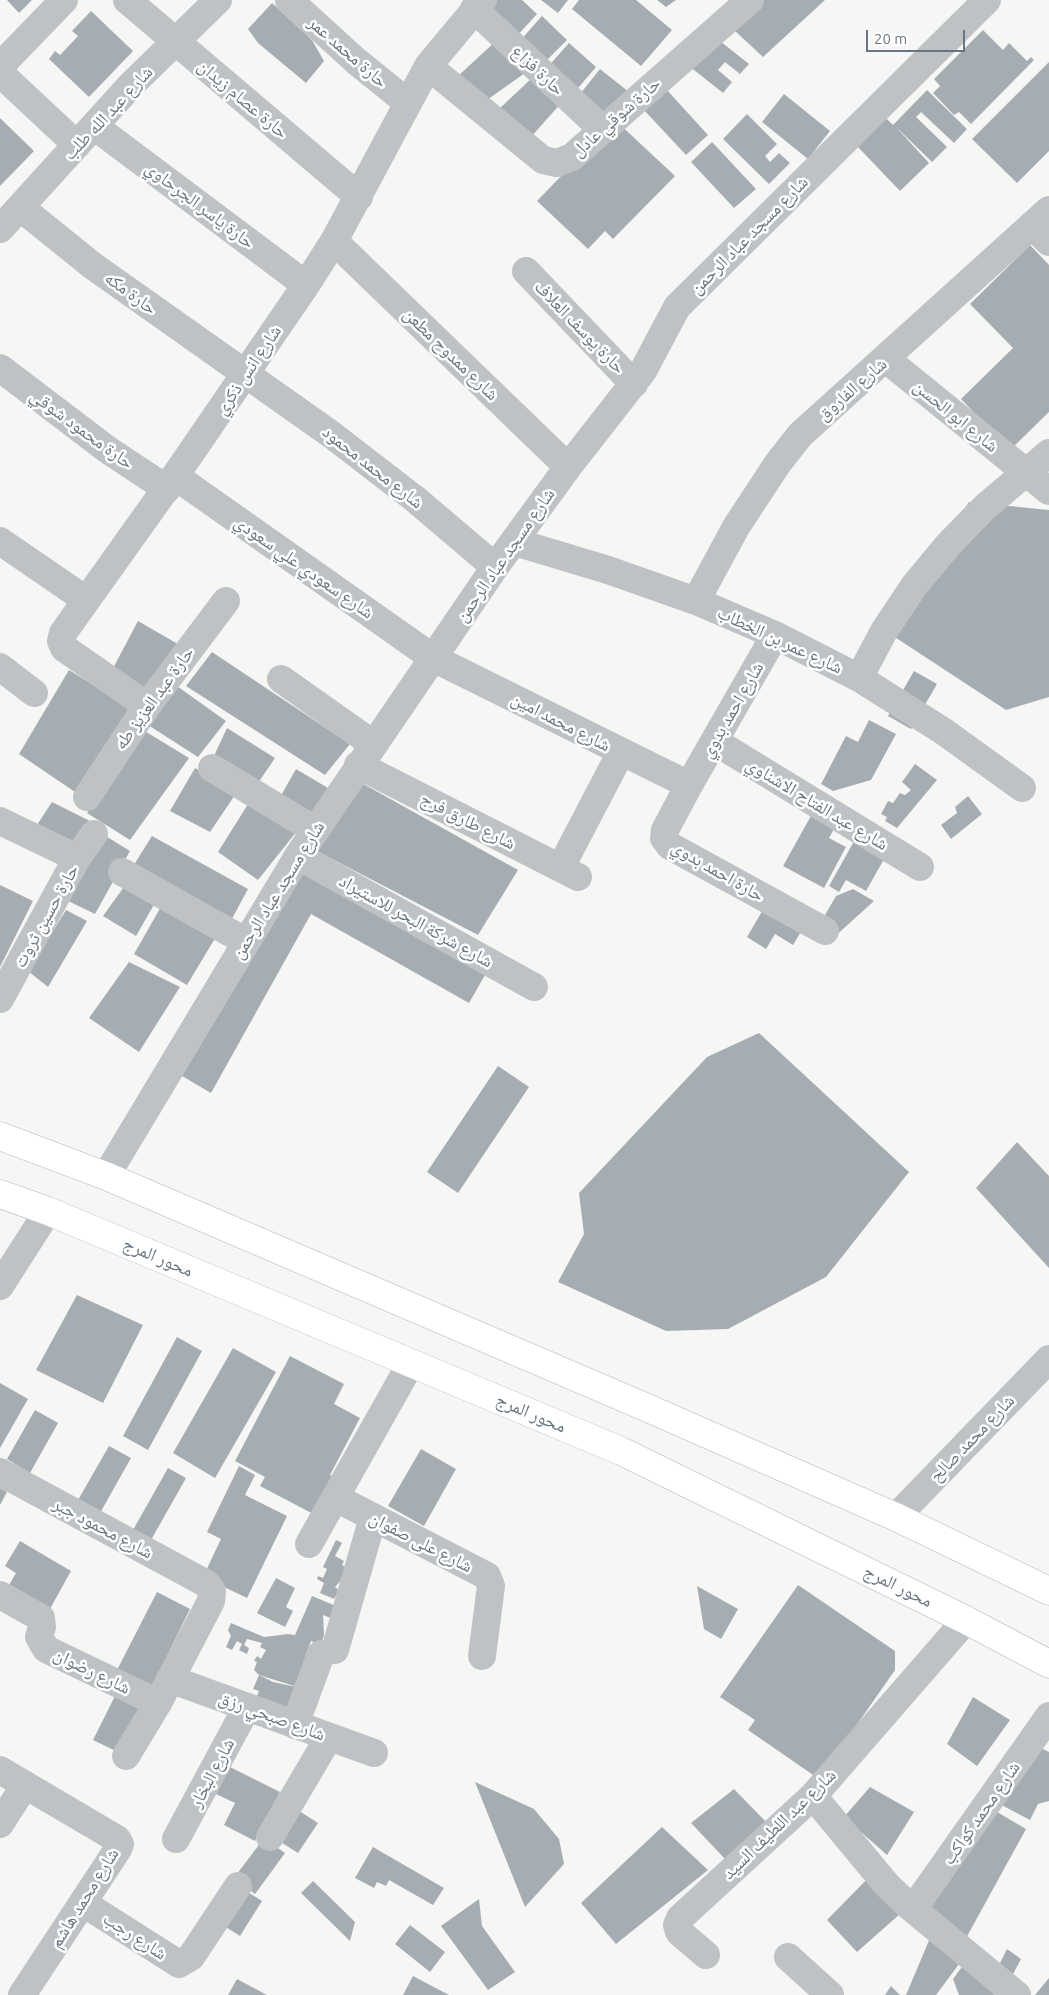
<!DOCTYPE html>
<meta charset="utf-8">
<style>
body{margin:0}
#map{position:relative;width:1049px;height:1995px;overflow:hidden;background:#f6f6f4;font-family:Ubuntu,sans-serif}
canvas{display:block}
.scale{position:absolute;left:866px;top:30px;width:99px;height:22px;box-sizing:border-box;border:2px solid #697681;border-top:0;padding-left:6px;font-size:15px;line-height:18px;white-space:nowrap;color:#697681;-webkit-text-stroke:4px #fff;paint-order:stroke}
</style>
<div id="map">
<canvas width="1049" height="1995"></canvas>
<div class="scale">20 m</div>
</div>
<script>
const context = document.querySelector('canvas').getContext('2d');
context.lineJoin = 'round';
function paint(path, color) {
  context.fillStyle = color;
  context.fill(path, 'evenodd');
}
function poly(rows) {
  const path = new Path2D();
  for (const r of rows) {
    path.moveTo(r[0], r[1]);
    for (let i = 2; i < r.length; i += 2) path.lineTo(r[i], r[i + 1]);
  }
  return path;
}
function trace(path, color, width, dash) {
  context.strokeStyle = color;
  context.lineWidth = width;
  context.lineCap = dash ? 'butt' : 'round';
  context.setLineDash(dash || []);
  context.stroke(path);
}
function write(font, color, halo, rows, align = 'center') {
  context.font = font + ' Ubuntu,"Noto Naskh Arabic",sans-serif';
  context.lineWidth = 5;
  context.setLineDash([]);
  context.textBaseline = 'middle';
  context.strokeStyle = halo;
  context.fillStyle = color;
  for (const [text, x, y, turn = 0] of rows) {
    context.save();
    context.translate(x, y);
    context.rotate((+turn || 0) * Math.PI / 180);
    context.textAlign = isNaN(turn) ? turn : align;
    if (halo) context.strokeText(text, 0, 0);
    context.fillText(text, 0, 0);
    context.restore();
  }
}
paint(poly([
 [7,0,32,0,19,13],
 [489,0,522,0,537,14,514,39,481,7],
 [541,0,568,0,558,13],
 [579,0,636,0,672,30,641,66,572,9],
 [657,0,676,0,666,7],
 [761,0,825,0,763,57,734,30],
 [272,3,312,40,324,61,306,83,258,43,248,29],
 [91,11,133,51,89,97,49,59,55,51,60,55,78,36,72,31],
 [542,16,567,40,542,65,518,43],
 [983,30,1003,50,1009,43,1027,61,1031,57,1034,60,971,124,959,112,954,115,933,93,940,86,934,79],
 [497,40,525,73,484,102,458,76],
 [720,41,749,64,740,74,725,62,718,70,732,82,723,93,684,62,704,50,710,54],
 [569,43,596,67,573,94,545,70],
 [1049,62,1049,151,1017,183,972,139],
 [600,69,629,92,604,121,576,99],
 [534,76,563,101,530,138,498,110],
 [666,89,708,135,686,155,643,109],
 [927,90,967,129,954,143,921,112,916,117,947,147,932,162,895,126,929,163,900,191,857,146,886,118,893,125],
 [784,94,830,131,808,159,762,122],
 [747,114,777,144,765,156,770,162,779,153,790,163,769,184,723,139],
 [0,118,34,151,0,186],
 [615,120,675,176,613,239,605,231,588,249,537,201],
 [712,142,756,189,734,208,691,162],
 [1030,245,1049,265,1049,412,1010,450,961,399,1013,348,970,304],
 [969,502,1049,510,1049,697,1006,710,884,630],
 [138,621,183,647,148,693,111,672],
 [212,652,350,744,325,775,186,686],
 [69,670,136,711,75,792,19,754],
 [914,671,937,684,911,729,888,716],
 [174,684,226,721,198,757,148,725],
 [869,720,896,734,871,780,833,791,821,784,846,736,858,742],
 [227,728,275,758,256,786,213,758],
 [143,730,189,758,130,840,87,813],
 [915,764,937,780,897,828,885,821,887,817,881,814,888,801,893,803,900,793,905,795,911,790,902,782],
 [195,768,235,795,210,832,170,811],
 [296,769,333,791,311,821,278,801],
 [358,781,518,870,478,935,313,849],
 [968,796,982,814,951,839,941,825,957,813,955,807],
 [250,801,297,831,258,880,218,852],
 [52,802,92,822,72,849,35,828],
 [812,814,835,827,829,838,846,847,824,888,783,866],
 [104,835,130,851,95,914,64,899],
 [152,836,248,889,228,926,130,871],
 [853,843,888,852,866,891,846,880,839,892,829,886],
 [301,863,489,968,469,1003,311,914,211,1093,182,1076],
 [126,884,155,903,136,936,103,916],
 [0,885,33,901,0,967],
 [853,889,874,901,833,938,817,929,836,896],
 [162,905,217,935,187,985,134,954],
 [764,908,802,930,793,945,775,934,766,949,747,937],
 [66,910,87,921,48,987,28,971],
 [129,962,180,987,139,1052,89,1018],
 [759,1033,909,1172,826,1277,728,1329,666,1331,558,1282,584,1234,579,1193,707,1057],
 [498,1066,529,1087,458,1193,427,1172],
 [1017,1142,1049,1176,1049,1268,976,1188],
 [77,1295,143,1325,103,1403,36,1370],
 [177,1337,202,1351,148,1450,123,1436],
 [233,1348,276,1372,215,1478,173,1453],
 [290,1356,344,1384,334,1404,360,1418,330,1475,336,1478,317,1516,260,1486,265,1477,235,1461],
 [0,1383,28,1399,0,1448],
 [35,1410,58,1423,30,1473,7,1459],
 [109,1446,131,1458,100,1513,78,1500],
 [421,1449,456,1469,424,1526,388,1506],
 [239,1466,255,1475,245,1495,287,1516,247,1598,203,1577,221,1539,207,1532],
 [168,1468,186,1478,151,1540,133,1530],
 [0,1488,7,1492,0,1505],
 [336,1540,342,1543,335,1556,344,1561,342,1565,348,1569,347,1574,335,1587,339,1590,334,1599,320,1593,324,1583,317,1579,318,1576,323,1578,327,1569,323,1567],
 [20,1541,71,1571,46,1616,5,1592,16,1573,5,1566],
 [276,1578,295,1588,286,1607,293,1611,285,1627,257,1613],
 [798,1585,895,1651,895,1670,819,1779,748,1730,755,1720,720,1697],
 [697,1586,738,1609,721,1639,704,1629],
 [157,1592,190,1609,168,1654,178,1660,161,1694,116,1672],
 [312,1596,336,1606,331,1618,323,1615,324,1636,320,1645,311,1641,305,1657,308,1658,294,1686,259,1675,273,1682,301,1688,287,1720,257,1696,259,1691,253,1689,259,1675,254,1670,257,1662,254,1661,257,1656,261,1659,266,1650,260,1647,262,1643,247,1639,244,1645,249,1648,247,1654,239,1650,242,1644,237,1641,232,1650,226,1647,231,1636,228,1630,231,1623,264,1637,288,1634,295,1635],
 [120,1686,151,1701,124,1755,93,1740],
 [973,1697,1010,1720,977,1766,947,1744],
 [1035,1745,1049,1752,1049,1801,1038,1804,1030,1820,996,1802],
 [230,1767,280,1792,255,1841,224,1825,235,1803,216,1794],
 [475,1782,534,1809,559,1839,564,1864,525,1907],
 [870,1787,914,1812,887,1855,844,1817],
 [734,1789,769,1825,726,1860,691,1823],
 [296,1809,318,1823,298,1853,276,1839],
 [992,1809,1026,1829,965,1940,924,1912],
 [662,1827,708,1870,616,1944,581,1903],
 [264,1838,285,1853,255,1894,234,1878],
 [373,1847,444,1888,433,1905,389,1880,386,1886,377,1882,374,1888,355,1878],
 [875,1871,909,1906,857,1952,827,1920],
 [313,1881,355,1922,350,1941,301,1893],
 [243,1889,262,1901,240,1936,221,1924],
 [479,1899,482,1926,515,1972,488,1990,441,1926],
 [410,1925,445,1952,430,1972,395,1944],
 [933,1931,962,1960,936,1995,906,1995],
 [1007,1949,1021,1959,1013,1974,999,1965],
 [967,1960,999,1989,994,1995,959,1995,953,1979],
 [413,1976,449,1995,403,1995],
 [1049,1978,1049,1995,1035,1995],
 [237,1979,267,1995,228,1995],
 [891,1986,900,1995,885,1995]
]), '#a6adb2');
const major = poly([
 [0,1136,106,1176,643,1406,896,1517,1049,1591],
 [0,1194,48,1211,621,1451,966,1620,1049,1664]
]);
trace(major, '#b2b6b9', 29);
trace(poly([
 [64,0,7,59,0,70,3,76,77,145],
 [127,0,359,197],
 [289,0,356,61,408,103],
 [474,9,603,130],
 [428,66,543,160,557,163,572,157,750,0],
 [94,126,306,285],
 [21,208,93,266,332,435,415,499,495,567],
 [1032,225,1049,242],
 [0,229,131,85,218,0],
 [334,241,568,467],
 [526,271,634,384],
 [886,359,1049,491],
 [0,368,108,450,167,489],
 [175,476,433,658,689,785],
 [0,541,86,600],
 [515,542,608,570,696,601,775,635,859,678,943,731,1022,788],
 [696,601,736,527,778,463,800,435,1049,210],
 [775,635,689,785,665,830,664,838,670,846,825,931],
 [0,667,34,693],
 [859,678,884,631,914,586,948,545,985,507,1049,453],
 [281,679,373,744],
 [147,706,64,648,61,641,63,633,175,476,306,285,334,241,428,66,483,0],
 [714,741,920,867],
 [358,765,578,877],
 [212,768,315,830],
 [87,797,147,706,226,601],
 [0,821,77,858],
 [298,856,534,987],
 [561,867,621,752],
 [122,872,245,941],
 [0,999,77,858,94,834],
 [106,1176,298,856,495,567,568,467,643,371,677,307,987,0],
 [0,1286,48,1211],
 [0,1472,207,1584,212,1591,211,1601,158,1703,126,1756],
 [336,1498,487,1576,491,1586,482,1656],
 [896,1517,1049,1359],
 [309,1544,411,1363],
 [0,1595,41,1618,42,1627,39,1637,46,1649,158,1703],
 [335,1650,373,1517],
 [170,1679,374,1753],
 [295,1725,321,1654],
 [0,1770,117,1839,120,1844,118,1849,22,1995],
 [813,1796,886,1884,909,1906,1017,1995],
 [0,1824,25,1785],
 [270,1837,329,1737],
 [176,1839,247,1707],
 [83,1903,179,1964,191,1957,238,1886],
 [913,1909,1049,1716],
 [706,1955,679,1932,677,1925,680,1918,813,1796,966,1620],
 [788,1957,830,1995]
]), '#bec2c5', 28);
trace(major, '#fff', 28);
write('18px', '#697681', '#fff', [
 ["حارة محمد عمر",348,52,41],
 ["حارة فزاع",538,70,43],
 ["حارة عصام زيدان",243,99,40],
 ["شارع عبد الله طلب",108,113,-47],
 ["حارة شوقي عادل",616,117,-41],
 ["حارة ياسر الجرحاوي",200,205,37],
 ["شارع مسجد عباد الرحمن",749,235,-45],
 ["حارة مكه",131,293,36],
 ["حارة يوسف العلاف",580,327,46],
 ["شارع ممدوح مطعن",451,354,44],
 ["شارع انس ذكري",248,370,-56],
 ["شارع الفاروق",852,389,-41],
 ["شارع ابو الحسن",956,416,39],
 ["حارة محمود شوقي",82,429,36],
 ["شارع محمد محمود",373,467,38],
 ["شارع مسجد عباد الرحمن",505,555,-55],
 ["شارع سعودي علي سعودي",304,567,35],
 ["شارع عمر بن الخطاب",780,640,25],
 ["حارة عبد العزيز طه",154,698,-54],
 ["شارع احمد بدوي",732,710,-60],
 ["شارع محمد امين",561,722,27],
 ["شارع عبد الفتاح الاشناوي",817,804,31],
 ["شارع طارق فرج",468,821,27],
 ["حارة احمد بدوي",718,871,30],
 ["شارع مسجد عباد الرحمن",278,890,-58],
 ["حارة حسين ثروت",46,916,-61],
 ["شارع شركة البحر للاستيراد",416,921,29],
 ["محور المرج",158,1257,23],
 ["محور المرج",531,1413,23],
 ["شارع محمد صالح",972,1438,-46],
 ["شارع محمود جبر",103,1528,28],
 ["شارع على صفوان",421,1542,27],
 ["محور المرج",898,1586,26],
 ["شارع رضوان",92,1671,26],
 ["شارع صبحي رزق",272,1716,20],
 ["شارع البخار",212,1773,-62],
 ["شارع محمد كواكب",981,1813,-55],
 ["شارع عبد اللطيف السيد",779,1824,-44],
 ["شارع محمد هاشم",84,1898,-58],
 ["شارع رجب",135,1936,33]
]);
</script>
